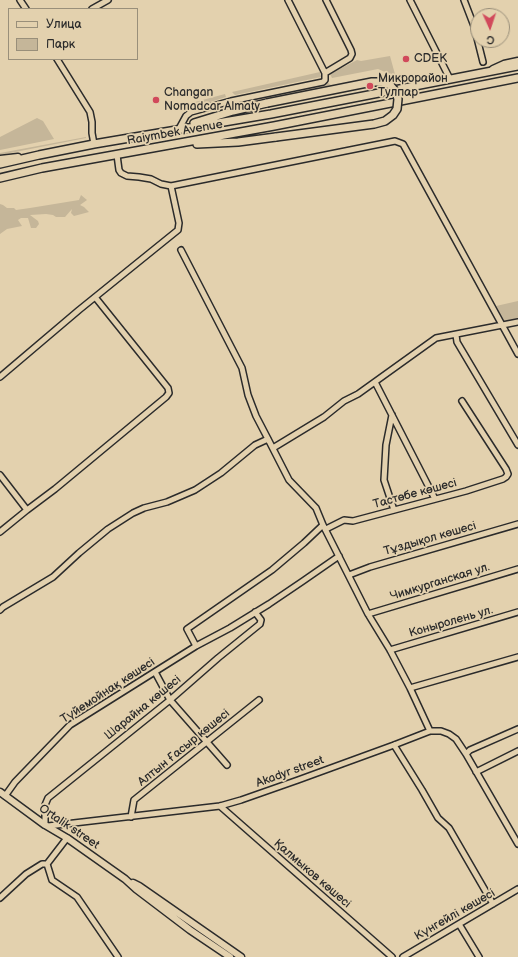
<!DOCTYPE html>
<meta charset="utf-8">
<style>
body{margin:0}
#map{position:relative;width:518px;height:957px;overflow:hidden;background:#e3d1ae;font-family:"Balsamiq Sans",sans-serif}
canvas{display:block}
.legend{position:absolute;left:8px;top:8px;width:130px;height:52px;box-sizing:border-box;background:#e3d1ae;border:1px solid #998f7a;margin:0;padding:5px 7px;list-style:none;font-size:12px;color:#2b2b2b}
.legend li{display:flex;align-items:center;gap:8px;height:20px}
.legend b{width:20px;border:1px solid #998f7a}
.north{position:absolute;left:470px;top:8px;width:40px;height:40px;box-sizing:border-box;background:#e3d1ae;border:1px solid #998f7a;border-radius:50%;rotate:177deg;font-size:11px;font-weight:700;line-height:16px;text-align:center;color:#2b2b2b}
.north::after{content:'';display:block;margin:auto;width:14px;height:18px;background:#d1495b;clip-path:polygon(50% 0,100% 100%,50% 72%,0 100%)}
</style>
<div id="map">
<canvas width="518" height="957"></canvas>
<ul class="legend">
<li><b style="height:5px;background:#e3d1ae"></b>Улица</li>
<li><b style="height:11px;background:#c5b699"></b>Парк</li>
</ul>
<div class="north">С</div>
</div>
<script>
const context = document.querySelector('canvas').getContext('2d');
context.lineJoin = 'round';
function paint(path, color) {
  context.fillStyle = color;
  context.fill(path, 'evenodd');
}
function poly(rows) {
  const path = new Path2D();
  for (const r of rows) {
    path.moveTo(r[0], r[1]);
    for (let i = 2; i < r.length; i += 2) path.lineTo(r[i], r[i + 1]);
  }
  return path;
}
function trace(path, color, width, dash) {
  context.strokeStyle = color;
  context.lineWidth = width;
  context.lineCap = dash ? 'butt' : 'round';
  context.setLineDash(dash || []);
  context.stroke(path);
}
function write(font, color, halo, rows, align = 'center') {
  context.font = font + ' "Balsamiq Sans",sans-serif';
  context.lineWidth = 3.5;
  context.setLineDash([]);
  context.textBaseline = 'middle';
  context.strokeStyle = halo;
  context.fillStyle = color;
  for (const [text, x, y, turn = 0] of rows) {
    context.save();
    context.translate(x, y);
    context.rotate((+turn || 0) * Math.PI / 180);
    context.textAlign = isNaN(turn) ? turn : align;
    if (halo) context.strokeText(text, 0, 0);
    context.fillText(text, 0, 0);
    context.restore();
  }
}
paint(poly([
 [390,56,396,78,389,79,385,72,378,69,332,78,330,74,357,60,361,61],
 [320,72,321,77,235,95,232,92],
 [327,82,331,85,236,106,235,105,323,85],
 [225,94,226,97,201,105,195,104,195,102],
 [37,118,43,121,54,139,0,150,0,137],
 [86,137,86,138,0,155,0,153],
 [81,195,87,200,80,205,84,207,89,212,74,216,71,213,72,209,65,217,56,217,53,215,46,214,30,215,38,221,39,224,36,228,31,228,28,218,21,218,18,220,22,226,7,229,0,234,0,204,3,205,7,208,14,208,16,210,30,208,79,200],
 [518,301,518,318,503,321,496,306]
]), '#c5b699');
const minor = poly([
 [20,0,26,9],
 [288,0,325,73],
 [410,0,450,79],
 [464,0,474,26,483,62],
 [92,9,108,0],
 [57,59,90,112,92,122,92,133,94,144],
 [180,127,186,116,191,112,231,101,323,82,325,80,325,73,350,58,352,54,351,50,326,0],
 [117,155,119,170,121,173,127,176,139,177,151,179,161,184,171,186,395,141,403,144,518,354],
 [181,250,242,368,248,395,256,416,268,439,289,480,316,508,323,525,368,614,390,650,410,688,430,731],
 [456,335,457,342,518,445],
 [0,377,79,310,178,230,179,223,171,186],
 [375,382,435,499],
 [392,415,386,445,384,480,394,510],
 [273,448,324,417,344,401,358,394,436,338,518,322],
 [0,475,27,510],
 [326,529,344,520,353,521,466,491,503,479,506,477,508,474,506,469,462,401],
 [0,532,27,510,55,489,166,397,169,393,168,388,95,297],
 [349,575,370,567,518,524],
 [0,610,3,607,53,577,79,553,108,529,133,513,144,508,167,502,195,490,221,473,255,445,268,439],
 [368,614,518,569],
 [196,646,187,629,272,570,304,543,323,525],
 [390,650,518,612],
 [155,672,170,700,227,765],
 [410,688,518,657],
 [394,745,422,790,438,818,449,828,493,904],
 [466,754,470,750,518,729],
 [476,772,518,751],
 [5,796,15,782,70,725,196,646,230,628,269,604,303,581,339,556],
 [220,806,392,957],
 [131,817,134,800,259,700],
 [45,825,45,805,48,798,170,700,218,658,260,624,261,620,255,612],
 [48,826,220,806,241,800,298,780,394,745,430,731,441,731,449,734,456,739,466,754,518,844],
 [47,864,52,880,77,897,118,957],
 [0,898,26,874,42,864,47,864,67,838],
 [459,924,479,957],
 [403,957,518,889]
]);
const major = poly([
 [493,69,504,64,518,61],
 [0,159,18,157],
 [0,792,45,825,67,838,125,879,136,889,190,930,230,957],
 [133,883,139,886,241,957]
]);
const highway = poly([
 [194,123,233,111,267,103],
 [197,144,238,142,276,137],
 [0,164,39,155,94,144,271,114,518,66],
 [0,178,42,168,274,126,518,78]
]);
trace(minor, '#2b2b2b', 8);
trace(major, '#2b2b2b', 9);
trace(highway, '#2b2b2b', 10);
trace(minor, '#e3d1ae', 5);
trace(major, '#e3d1ae', 6);
trace(highway, '#e3d1ae', 7);
const highwayBridge = poly([
 [267,103,372,82,382,82,390,85,396,92,398,99,397,109,393,115,385,121,374,124,276,137]
]);
trace(highwayBridge, '#2b2b2b', 10, []);
trace(highwayBridge, '#e3d1ae', 7);
for (const [x, y, r, color] of [
 [406,59,4,"#d1495b"],
 [370,86,4,"#d1495b"],
 [156,100,4,"#d1495b"]
]) {
  const dot = new Path2D();
  dot.arc(x, y, r, 0, 2 * Math.PI);
  context.fillStyle = color;
  context.fill(dot);
  trace(dot, '#e3d1ae', 1.5);
}
write('12px', '#2b2b2b', '#e3d1ae', [
 ["CDEK",414,59],
 ["Микрорайон",378,79],
 ["Тулпар",378,93],
 ["Changan",164,93],
 ["Nomadcar Almaty",164,107]
], 'left');
write('12px', '#2b2b2b', '#e3d1ae', [
 ["Raiymbek Avenue",175,133,-10],
 ["Тастөбе көшесі",415,494,-15],
 ["Тұздықол көшесі",430,539,-16],
 ["Чимкурганская ул.",440,582,-17],
 ["Коныролень ул.",451,622,-16],
 ["Түйемойнақ көшесі",108,691,-33],
 ["Шарайна көшесі",143,708,-39],
 ["Алтын Ғасыр көшесі",184,748,-39],
 ["Akadyr street",290,772,-20],
 ["Ortalik street",69,827,34],
 ["Қалмыков көшесі",312,874,41],
 ["Күнгейлі көшесі",455,915,-30]
]);
</script>
